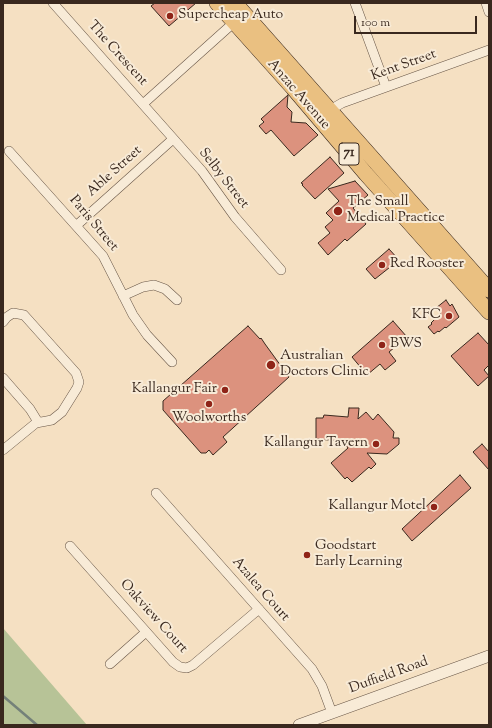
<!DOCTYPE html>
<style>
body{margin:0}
#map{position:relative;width:492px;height:728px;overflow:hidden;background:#f5e0c2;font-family:"Sorts Mill Goudy",serif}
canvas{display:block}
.frame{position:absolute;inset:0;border:4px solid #39281e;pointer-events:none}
.scale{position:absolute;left:354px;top:16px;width:123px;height:18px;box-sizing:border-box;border:2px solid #39281e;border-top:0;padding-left:5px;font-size:12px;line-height:14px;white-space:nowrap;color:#39281e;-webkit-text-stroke:3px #f8ebd7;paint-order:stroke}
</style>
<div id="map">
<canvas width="492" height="728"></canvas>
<div class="frame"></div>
<div class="scale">100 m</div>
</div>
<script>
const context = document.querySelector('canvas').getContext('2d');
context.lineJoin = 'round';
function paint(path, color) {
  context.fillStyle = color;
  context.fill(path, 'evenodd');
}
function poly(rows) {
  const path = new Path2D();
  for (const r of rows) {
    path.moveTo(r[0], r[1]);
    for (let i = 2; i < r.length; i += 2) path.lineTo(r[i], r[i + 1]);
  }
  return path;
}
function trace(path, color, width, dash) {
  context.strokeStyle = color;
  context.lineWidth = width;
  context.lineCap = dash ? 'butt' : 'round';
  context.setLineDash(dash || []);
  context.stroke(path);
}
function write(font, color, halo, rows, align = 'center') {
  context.font = font + ' "Sorts Mill Goudy",serif';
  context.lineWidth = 4;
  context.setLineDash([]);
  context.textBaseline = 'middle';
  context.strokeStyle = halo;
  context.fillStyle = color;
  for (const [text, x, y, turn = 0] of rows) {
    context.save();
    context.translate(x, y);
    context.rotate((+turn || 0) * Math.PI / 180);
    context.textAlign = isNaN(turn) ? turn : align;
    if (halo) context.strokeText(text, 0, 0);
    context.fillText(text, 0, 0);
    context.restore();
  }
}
paint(poly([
 [3,628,87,725,3,725]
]), '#b7c397');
trace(poly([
 [3,696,37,725]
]), '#748179', 2.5);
const building = poly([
 [155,3,196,3,169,26,151,6,155,3],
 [288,95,287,107,292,112,291,122,306,123,318,135,294,156,271,130,266,134,259,126,264,122,261,119,288,95],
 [330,157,344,173,315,199,302,185,303,184,301,183,330,157],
 [355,181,368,195,353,208,366,224,347,241,345,239,328,255,318,243,330,233,325,227,333,220,326,213,339,201,328,189,355,181],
 [389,249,399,260,375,279,366,269,389,249],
 [446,300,450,306,452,304,459,317,446,328,445,327,439,332,438,331,434,334,428,327,432,324,431,323,441,313,436,308,446,300],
 [393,321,407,337,389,352,396,361,385,370,380,364,367,375,352,357,393,321],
 [248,326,260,339,261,338,265,344,289,377,223,437,227,442,213,455,209,450,206,453,201,453,163,410,163,401,248,326],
 [478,333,489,345,489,365,484,370,489,376,478,386,451,356,478,333],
 [349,408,359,408,358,419,366,412,373,420,378,414,394,432,393,438,399,438,399,444,387,454,367,453,376,464,371,469,369,467,352,482,347,477,345,479,331,463,348,448,343,441,316,439,316,418,323,418,324,415,348,417,349,408],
 [482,444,489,452,489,470,473,452,482,444],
 [460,475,471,488,412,541,402,529,460,475]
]);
paint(building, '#dc927e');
trace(building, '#39281e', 1);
const minor = poly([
 [53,3,202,171,235,217,281,270],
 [355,3,386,87],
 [486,3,489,12],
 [143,104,230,26,235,18],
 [330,110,342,103,489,50],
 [9,151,103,256,133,315,147,335,172,362],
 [77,225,173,139],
 [123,296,143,287,154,285,165,289,177,300],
 [3,322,7,317,13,313,24,315,76,373,79,382,77,388,62,412,52,420,36,423,3,450],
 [3,378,30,409,38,422],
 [156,493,312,669,322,686,332,713],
 [70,546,173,662,180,667,187,668,193,665,259,609],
 [110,664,146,632]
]);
const tertiary = poly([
 [299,725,489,656]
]);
const trunk = poly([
 [217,3,293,88,366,174,489,312],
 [235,3,489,290]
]);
trace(minor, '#685647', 10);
trace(tertiary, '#685647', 12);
trace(trunk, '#39281e', 16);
trace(minor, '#f8ebd7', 9);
trace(tertiary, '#f8ebd7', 11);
trace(trunk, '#eac081', 15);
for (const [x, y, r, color] of [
 [170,16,4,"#8f2418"],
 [338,211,5,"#8f2418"],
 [382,265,4,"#8f2418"],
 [449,316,4,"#8f2418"],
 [382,345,4,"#8f2418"],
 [271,365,5,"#8f2418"],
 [225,390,4,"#8f2418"],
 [209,404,4,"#8f2418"],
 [376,444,4,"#8f2418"],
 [434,507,4,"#8f2418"],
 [307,555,4,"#8f2418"]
]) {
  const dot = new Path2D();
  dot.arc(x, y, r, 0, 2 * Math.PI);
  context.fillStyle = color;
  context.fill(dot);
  trace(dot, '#f8ebd7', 1.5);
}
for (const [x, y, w] of [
 [349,154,20]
]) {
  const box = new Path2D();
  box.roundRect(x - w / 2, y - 11, w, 22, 3);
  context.fillStyle = '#f8ebd7';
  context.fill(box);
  trace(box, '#39281e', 1);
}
write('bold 13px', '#39281e', null, [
 ["71",349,154]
]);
write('14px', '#39281e', '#f8ebd7', [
 ["Supercheap Auto",178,16],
 ["The Small",347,203],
 ["Medical Practice",347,219],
 ["Red Rooster",390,265],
 ["KFC",441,316,"right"],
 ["BWS",390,345],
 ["Australian",280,357],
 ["Doctors Clinic",280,373],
 ["Kallangur Fair",217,390,"right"],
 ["Woolworths",209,419,"center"],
 ["Kallangur Tavern",368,444,"right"],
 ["Kallangur Motel",426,507,"right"],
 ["Goodstart",315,547],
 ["Early Learning",315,563]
], 'left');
write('14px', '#39281e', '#f8ebd7', [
 ["The Crescent",117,54,48],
 ["Kent Street",404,66,-20],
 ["Anzac Avenue",298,95,49],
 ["Able Street",115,172,-42],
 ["Selby Street",223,179,52],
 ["Paris Street",93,224,50],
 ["Azalea Court",260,590,49],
 ["Oakview Court",153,617,48],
 ["Duffield Road",389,676,-20]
]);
</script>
